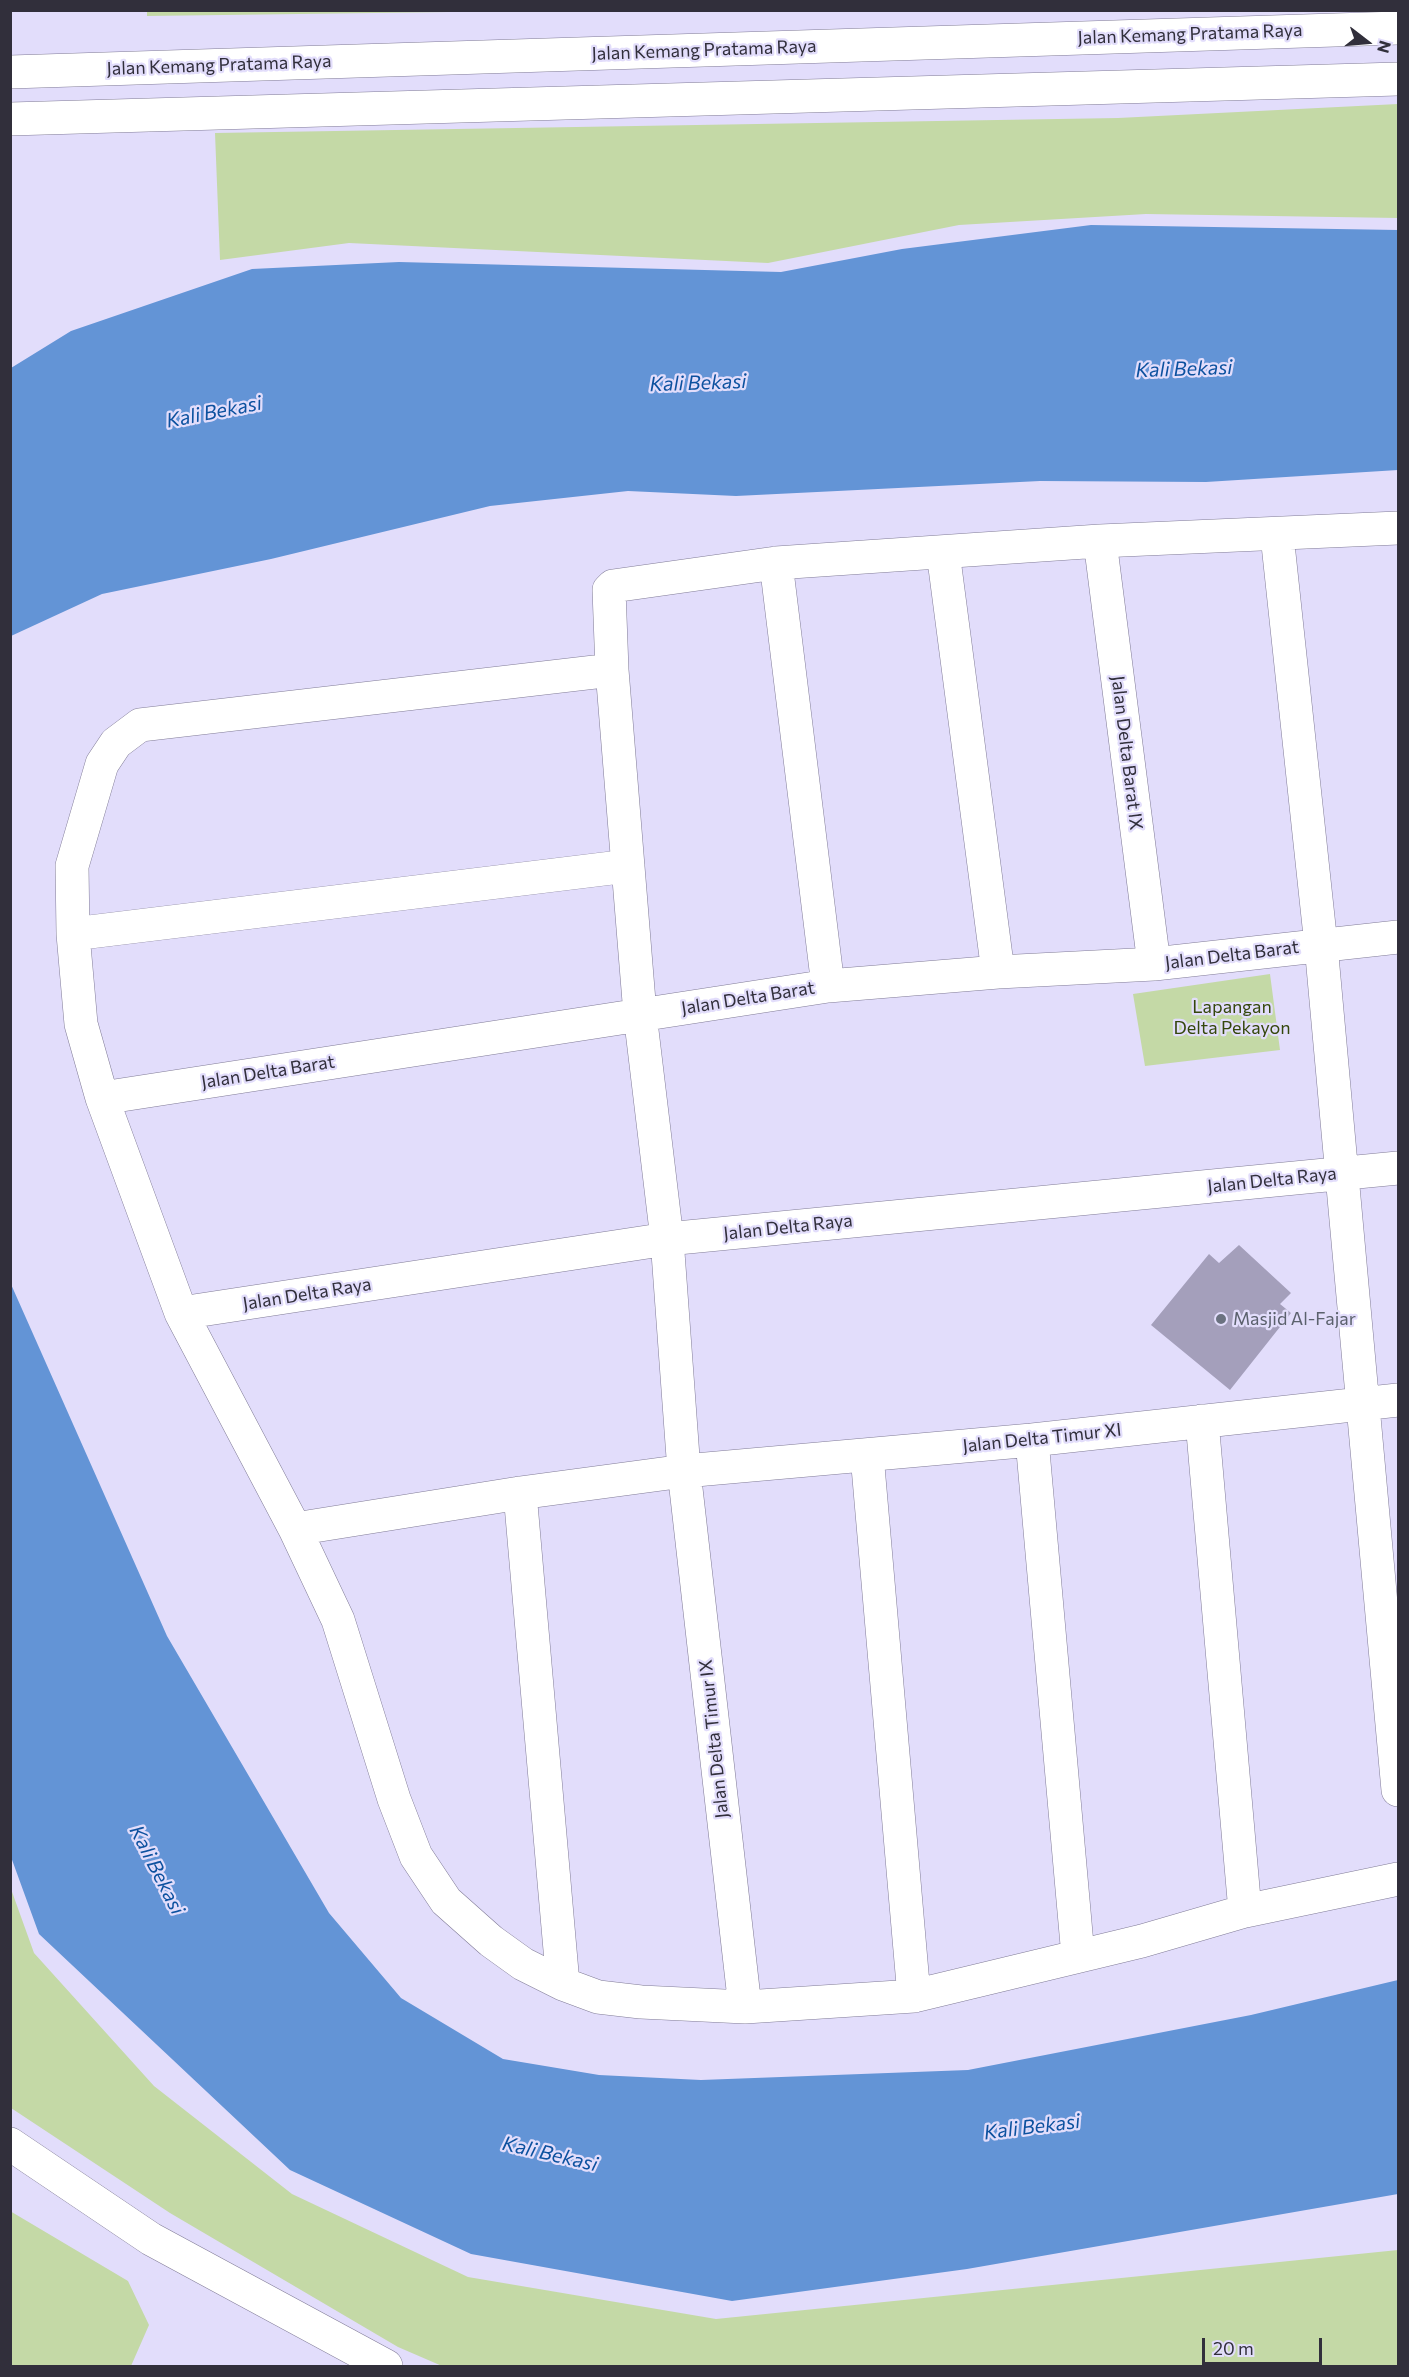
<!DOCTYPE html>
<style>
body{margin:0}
#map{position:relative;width:1409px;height:2377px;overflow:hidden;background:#e2ddfb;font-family:Commissioner,sans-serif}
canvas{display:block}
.frame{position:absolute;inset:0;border:12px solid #312f3b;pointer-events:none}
.north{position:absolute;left:1337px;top:12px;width:60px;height:60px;-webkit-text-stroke:4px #e2ddfb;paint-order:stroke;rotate:106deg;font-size:16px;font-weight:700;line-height:24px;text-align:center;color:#312f3b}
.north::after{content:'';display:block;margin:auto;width:21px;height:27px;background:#312f3b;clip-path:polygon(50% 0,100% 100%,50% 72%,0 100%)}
.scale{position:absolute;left:1202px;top:2338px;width:120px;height:27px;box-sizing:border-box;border:3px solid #312f3b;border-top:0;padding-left:8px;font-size:18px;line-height:21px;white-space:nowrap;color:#312f3b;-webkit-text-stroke:4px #e2ddfb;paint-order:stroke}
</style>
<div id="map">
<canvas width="1409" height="2377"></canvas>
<div class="frame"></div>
<div class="north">N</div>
<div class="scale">20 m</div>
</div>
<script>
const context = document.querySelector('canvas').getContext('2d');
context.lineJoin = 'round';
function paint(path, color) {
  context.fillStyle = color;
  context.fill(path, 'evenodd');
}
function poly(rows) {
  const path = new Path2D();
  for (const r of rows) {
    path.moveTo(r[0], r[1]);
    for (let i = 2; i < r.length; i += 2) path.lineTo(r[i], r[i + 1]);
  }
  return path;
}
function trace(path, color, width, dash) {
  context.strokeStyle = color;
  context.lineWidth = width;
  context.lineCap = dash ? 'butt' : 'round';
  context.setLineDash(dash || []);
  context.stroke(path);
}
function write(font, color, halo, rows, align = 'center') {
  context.font = font + ' Commissioner,sans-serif';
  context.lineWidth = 4.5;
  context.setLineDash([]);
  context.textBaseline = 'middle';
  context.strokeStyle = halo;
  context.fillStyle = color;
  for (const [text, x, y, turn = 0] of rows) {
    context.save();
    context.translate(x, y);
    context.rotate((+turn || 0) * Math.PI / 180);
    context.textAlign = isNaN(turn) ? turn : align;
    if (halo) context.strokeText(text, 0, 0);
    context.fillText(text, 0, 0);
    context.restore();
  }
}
paint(poly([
 [147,11,147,10,526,11,147,16],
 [1398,104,1398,218,1146,214,959,225,768,263,349,243,220,260,215,133,1118,118],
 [1270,974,1280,1050,1145,1066,1133,994],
 [11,1889,34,1953,154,2086,292,2194,468,2277,716,2319,1398,2250,1398,2366,442,2366,398,2347,170,2213,11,2108],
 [10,2211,128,2281,149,2325,131,2366,11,2366]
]), '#c4d9a6');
paint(poly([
 [1091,225,1398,230,1398,470,1206,482,1040,481,736,496,628,491,490,506,271,559,102,594,11,636,11,368,71,331,252,269,399,262,781,272,902,249],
 [10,1282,167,1636,329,1913,401,1998,503,2059,599,2075,701,2080,968,2070,1251,2015,1398,1980,1398,2194,967,2269,732,2301,471,2254,290,2170,39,1934,11,1857]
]), '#6394d6');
paint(poly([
 [1239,1245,1291,1293,1280,1304,1291,1313,1230,1390,1151,1325,1209,1254,1219,1263]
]), '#a49fbb');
const minor = poly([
 [10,72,1398,28],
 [10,119,1398,79],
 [1277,535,1321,945,1398,1790],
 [1100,541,1154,964],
 [943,552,998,972],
 [776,563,828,986],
 [612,670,140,725,116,743,102,764,72,866,73,934,81,1024,102,1098,181,1313,295,1529,338,1620,394,1799,416,1856,446,1901,491,1941,523,1964,563,1984,598,1997,641,2002,745,2007,914,1996,1142,1941,1245,1911,1398,1879],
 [73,934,628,866],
 [102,1098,828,986,998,972,1154,964,1398,937],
 [181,1313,667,1239,1398,1168],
 [1202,1421,1245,1911],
 [1032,1440,1078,1956],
 [867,1455,914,1996],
 [520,1493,563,1984],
 [295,1529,520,1493,684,1471,1032,1440,1398,1400],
 [745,2007,684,1471,667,1239,640,1014,612,670,609,590,613,586,776,563,1100,541,1398,528],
 [10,2144,151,2239,386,2366]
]);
trace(minor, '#817c97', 34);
trace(minor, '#fff', 33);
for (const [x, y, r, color] of [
 [1221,1319,6,"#6b7280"]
]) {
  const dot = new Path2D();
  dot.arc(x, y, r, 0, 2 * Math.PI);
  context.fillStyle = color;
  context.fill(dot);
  trace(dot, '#e2ddfb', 2);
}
write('18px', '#312f3b', '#e2ddfb', [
 ["Jalan Kemang Pratama Raya",1190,34,-2],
 ["Jalan Kemang Pratama Raya",704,50,-2],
 ["Jalan Kemang Pratama Raya",219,65,-2],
 ["Jalan Delta Barat IX",1127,753,83],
 ["Jalan Delta Barat",1232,955,-7],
 ["Jalan Delta Barat",748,998,-9],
 ["Jalan Delta Barat",268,1072,-9],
 ["Jalan Delta Raya",1272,1180,-6],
 ["Jalan Delta Raya",788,1227,-6],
 ["Jalan Delta Raya",307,1294,-9],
 ["Jalan Delta Timur XI",1042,1438,-6],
 ["Jalan Delta Timur IX",714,1739,-96]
]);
write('18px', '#34470b', '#e2ddfb', [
 ["Lapangan",1232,1007],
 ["Delta Pekayon",1232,1028]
]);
write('18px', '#5b616d', '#e2ddfb', [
 ["Masjid Al-Fajar",1233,1319]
], 'left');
write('italic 20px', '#0c519f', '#e2ddfb', [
 ["Kali Bekasi",1184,369,-2],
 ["Kali Bekasi",698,383,-2],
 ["Kali Bekasi",214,412,-11],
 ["Kali Bekasi",157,1870,63],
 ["Kali Bekasi",1032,2127,-7],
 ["Kali Bekasi",550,2154,13]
]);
</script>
